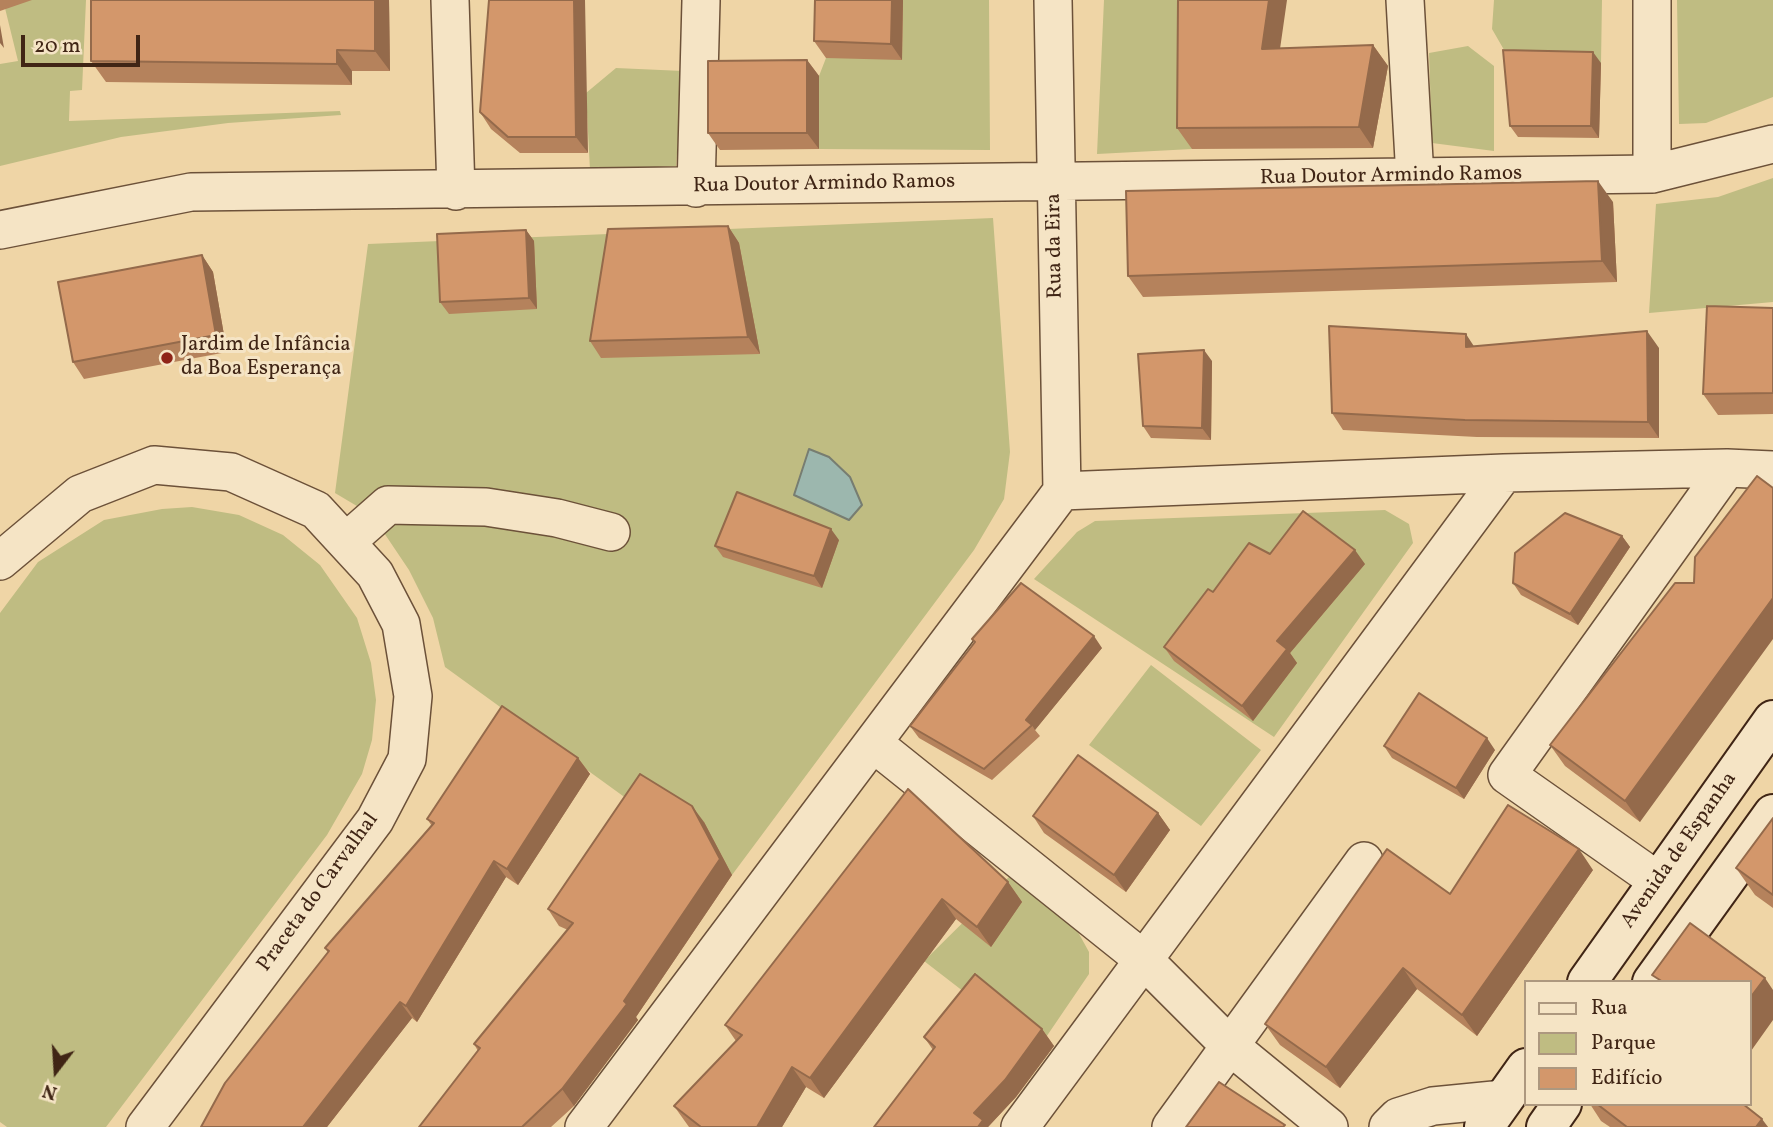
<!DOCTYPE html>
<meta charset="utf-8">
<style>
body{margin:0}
#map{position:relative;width:1773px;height:1127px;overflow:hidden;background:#efd5a6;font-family:Vollkorn,serif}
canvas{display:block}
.legend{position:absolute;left:1524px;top:980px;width:228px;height:126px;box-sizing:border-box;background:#f5e4c5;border:2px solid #ad987f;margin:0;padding:9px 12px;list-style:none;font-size:21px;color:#402515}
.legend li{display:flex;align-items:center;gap:14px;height:35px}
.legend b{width:35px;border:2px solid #ad987f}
.north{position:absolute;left:21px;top:1036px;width:70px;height:70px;-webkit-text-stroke:5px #f5e4c5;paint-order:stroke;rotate:197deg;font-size:19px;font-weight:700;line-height:28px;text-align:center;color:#402515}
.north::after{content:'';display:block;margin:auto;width:24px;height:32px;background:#402515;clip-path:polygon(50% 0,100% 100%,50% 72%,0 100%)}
.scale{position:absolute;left:21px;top:35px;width:119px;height:32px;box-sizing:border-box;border:4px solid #402515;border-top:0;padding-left:9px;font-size:21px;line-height:24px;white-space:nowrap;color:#402515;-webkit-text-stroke:5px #f5e4c5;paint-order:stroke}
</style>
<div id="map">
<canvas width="1773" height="1127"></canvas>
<ul class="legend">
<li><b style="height:9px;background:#f5e4c5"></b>Rua</li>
<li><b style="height:19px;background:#bfbc82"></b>Parque</li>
<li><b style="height:19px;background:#d3976b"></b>Edifício</li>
</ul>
<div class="north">N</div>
<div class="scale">20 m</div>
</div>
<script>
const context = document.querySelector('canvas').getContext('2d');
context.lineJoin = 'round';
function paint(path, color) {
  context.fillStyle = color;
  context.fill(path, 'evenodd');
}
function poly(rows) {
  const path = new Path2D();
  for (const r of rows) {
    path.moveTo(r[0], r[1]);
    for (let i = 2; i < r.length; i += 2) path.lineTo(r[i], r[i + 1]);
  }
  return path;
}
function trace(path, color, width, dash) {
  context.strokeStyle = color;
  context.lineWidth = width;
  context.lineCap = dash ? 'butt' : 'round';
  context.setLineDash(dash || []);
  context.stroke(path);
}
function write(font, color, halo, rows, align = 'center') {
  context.font = font + ' Vollkorn,serif';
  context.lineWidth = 6;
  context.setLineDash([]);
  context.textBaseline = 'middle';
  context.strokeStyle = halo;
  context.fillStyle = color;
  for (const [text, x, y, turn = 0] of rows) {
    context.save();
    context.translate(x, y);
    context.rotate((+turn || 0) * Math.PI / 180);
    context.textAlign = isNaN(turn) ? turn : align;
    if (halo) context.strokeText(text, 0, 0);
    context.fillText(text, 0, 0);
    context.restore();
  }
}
paint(poly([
 [3,0,86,0,82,90,70,91,69,121,340,111,341,115,228,123,121,137,0,166,0,64,18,61],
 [903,0,989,0,990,150,819,149,819,76,826,58,902,58],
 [1104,0,1193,0,1192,149,1097,154],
 [1494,0,1602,0,1601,63,1511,62,1492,29],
 [1677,0,1773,0,1773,97,1706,123,1679,124],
 [1468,46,1494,66,1494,151,1432,143,1429,53],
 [616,68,683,71,676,166,590,170,586,93],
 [1773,178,1773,302,1649,313,1656,204,1718,197],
 [993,218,1010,452,1004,499,974,550,732,875,445,667,433,618,409,570,372,515,335,493,368,244],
 [192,507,239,515,283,535,320,565,357,618,371,663,376,700,372,740,362,774,327,835,106,1127,7,1127,0,1122,0,613,38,562,104,520,162,509],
 [1385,510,1409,524,1413,543,1274,737,1034,579,1077,532,1095,521],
 [1151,665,1261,750,1201,826,1089,745],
 [1011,875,1078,932,1089,952,1089,974,1038,1049,924,961]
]), '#bfbc82');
const water = poly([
 [809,449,829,457,850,477,862,505,849,520,794,495,809,449]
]);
paint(water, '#9cb7ae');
trace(water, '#777d71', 2);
const street = poly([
 [450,0,456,191],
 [1053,0,1062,491],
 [1405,0,1415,178],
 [1652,0,1652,174],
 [696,188,701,1],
 [0,230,191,192,1652,174,1773,144],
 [1727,468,1773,470],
 [346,542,388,505,486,507,557,518,611,532],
 [0,561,80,494,154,465,231,472,316,510,375,574,401,624,413,696,407,759,375,820,145,1127],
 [873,743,1144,960,1230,1046,1329,1127],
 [584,1127,1062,491,1504,473,1727,468,1507,775,1658,881],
 [1020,1127,1504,473],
 [1171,1127,1364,861],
 [1388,1127,1398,1117,1433,1106,1504,1099]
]);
const secondary = poly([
 [1587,982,1773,720],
 [1652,982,1773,814],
 [1484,1127,1526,1068],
 [1546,1127,1562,1104]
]);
trace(street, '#6c5139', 40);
trace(secondary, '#402515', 42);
trace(street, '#f5e4c5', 37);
trace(secondary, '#f5e4c5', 38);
paint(poly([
 [0,0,32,0,0,11],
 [91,0,389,0,390,71,352,71,352,85,106,82,91,61],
 [489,0,588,153,520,153,491,129,480,112],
 [815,0,903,0,902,60,826,58,814,41],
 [1373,45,1388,66,1373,148,1192,149,1177,128,1280,48],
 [807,60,819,76,819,149,720,150,708,133],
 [1601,63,1599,138,1518,137,1510,126],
 [1613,202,1617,282,1143,297,1128,276],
 [728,226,739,243,760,354,601,358,590,341],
 [526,230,534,241,537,309,449,314,440,302],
 [202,255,213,272,227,352,84,379,73,362],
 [1773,308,1773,414,1718,415,1703,394],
 [1474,346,1659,348,1659,438,1477,437,1343,430,1332,413],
 [1212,361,1211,440,1151,438,1143,426],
 [1622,536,1630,547,1578,625,1521,595,1513,583],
 [839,540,822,588,723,557,715,546],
 [1270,554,1365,564,1290,653,1297,663,1253,721,1174,661,1164,647],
 [1694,583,1640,822,1565,766,1550,745],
 [972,639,1102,648,1035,730,1040,736,992,780,919,738,910,726,974,643],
 [1384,746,1495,750,1464,799,1392,758],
 [578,758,590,774,518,885,506,877,417,1022,412,1018,327,1127,201,1127,328,953,325,948,432,826,427,819],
 [908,789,1008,882,1022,902,991,947,956,919,824,1098,806,1087,782,1127,689,1127,674,1106,736,1041,725,1025],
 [1158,813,1170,830,1126,892,1044,833,1033,816],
 [1773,818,1773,908,1755,895,1736,868],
 [704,822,732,875,636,1017,638,1020,574,1106,551,1127,419,1127,478,1051,474,1044,568,930,559,926,548,909],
 [1593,870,1477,1036,1417,989,1340,1088,1280,1045,1265,1024,1450,894],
 [1042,1029,1054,1046,1016,1097,988,1127,874,1127,933,1050,924,1037],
 [1590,1104,1743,1104,1768,1127,1610,1127,1601,1121]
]), '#b5825c');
paint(poly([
 [375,0,389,0,390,71,375,51],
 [574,0,585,0,588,153,576,137],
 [892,0,903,0,902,60,891,44],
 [1269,0,1287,0,1277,70,1262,49],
 [0,25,4,48,0,43],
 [1373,45,1388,66,1373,148,1359,127],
 [337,50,352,71,352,85,337,64],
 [1593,52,1601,63,1599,138,1591,126],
 [807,60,819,76,819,149,807,133],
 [1598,181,1613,202,1617,282,1602,261],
 [728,226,739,243,760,354,748,337],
 [526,230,534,241,537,309,529,298],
 [202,255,213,272,227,352,216,335],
 [1647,331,1659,348,1659,438,1648,422],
 [1466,334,1477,351,1466,347],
 [1204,350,1212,361,1211,440,1202,428],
 [831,529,839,540,822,588,814,576],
 [1622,536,1630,547,1578,625,1570,614],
 [1355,550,1365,564,1290,653,1297,663,1253,721,1242,706,1277,641],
 [1773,598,1773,639,1640,822,1625,801],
 [1094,636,1102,648,1035,730,1032,725,1026,720],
 [1487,738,1495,750,1464,799,1456,788],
 [578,758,590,774,518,885,507,869],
 [692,806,704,822,732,875,636,1017,638,1020,574,1106,562,1089,624,1001],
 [1158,813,1170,830,1126,892,1114,875],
 [1579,849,1593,870,1477,1036,1462,1015],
 [494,861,506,877,417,1022,406,1006],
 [1008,882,1022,902,991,947,977,927],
 [942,899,956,919,824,1098,810,1078],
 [1403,968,1417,989,1340,1088,1326,1067],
 [1765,978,1773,990,1773,1020,1751,1051,1750,998],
 [400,1002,412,1018,327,1127,303,1127],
 [1042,1029,1054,1046,1016,1097,988,1127,978,1127,974,1113],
 [792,1067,806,1087,782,1127,757,1127],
 [1762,1119,1768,1127,1756,1127]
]), '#946a4b');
const building = poly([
 [91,0,375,0,375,51,337,50,337,64,91,61,91,0],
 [489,0,574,0,576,137,508,137,480,112,489,0],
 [815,0,892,0,891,44,814,41,815,0],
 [1178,0,1269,0,1262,49,1373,45,1359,127,1177,128,1178,0],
 [1503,50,1593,52,1591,126,1510,126,1503,50],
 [807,60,807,133,708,133,708,61,807,60],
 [1598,181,1602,261,1128,276,1126,191,1598,181],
 [728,226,748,337,590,341,608,229,728,226],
 [526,230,529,298,440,302,437,234,526,230],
 [202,255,216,335,73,362,58,282,202,255],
 [1707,306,1773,308,1773,393,1703,394,1707,306],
 [1329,326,1466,334,1466,347,1647,331,1648,422,1465,420,1332,413,1329,326],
 [1204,350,1202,428,1143,426,1138,354,1204,350],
 [1757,476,1773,488,1773,598,1625,801,1550,745,1675,583,1694,583,1695,557,1757,476],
 [737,492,831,529,814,576,715,546,737,492],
 [1303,511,1355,550,1277,641,1287,649,1242,706,1164,647,1208,589,1213,592,1249,543,1270,554,1303,511],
 [1565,513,1622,536,1570,614,1513,583,1515,553,1565,513],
 [1021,583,1094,636,1026,720,1032,725,984,769,910,726,975,642,972,639,1021,583],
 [1419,693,1487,738,1456,788,1384,746,1419,693],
 [502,706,578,758,507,869,494,861,406,1006,400,1002,303,1127,201,1127,225,1083,329,951,325,948,434,823,427,819,502,706],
 [1078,755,1158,813,1114,875,1033,816,1078,755],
 [640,774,692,806,720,859,624,1001,627,1004,562,1089,522,1127,419,1127,480,1048,474,1044,573,923,548,909,640,774],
 [908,789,1008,882,977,927,942,899,810,1078,792,1067,757,1127,701,1127,674,1106,742,1035,725,1025,908,789],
 [1508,805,1579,849,1462,1015,1403,968,1326,1067,1265,1024,1387,849,1450,894,1508,805],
 [1773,818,1773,895,1736,868,1773,818],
 [1690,923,1765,978,1750,998,1750,982,1663,982,1652,975,1690,923],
 [975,974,1042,1029,1005,1080,974,1113,983,1120,978,1127,874,1127,935,1047,924,1037,975,974],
 [1219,1082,1285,1125,1283,1127,1186,1127,1219,1082],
 [1597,1104,1743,1104,1762,1119,1756,1127,1627,1127,1597,1104]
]);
paint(building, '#d3976b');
trace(building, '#946a4b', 2);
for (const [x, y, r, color] of [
 [167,358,7,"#8f2418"]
]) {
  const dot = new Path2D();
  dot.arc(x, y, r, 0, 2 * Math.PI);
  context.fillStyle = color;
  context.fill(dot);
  trace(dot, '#f5e4c5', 2.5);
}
write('21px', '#402515', '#f5e4c5', [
 ["Rua Doutor Armindo Ramos",1391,177,-1],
 ["Rua Doutor Armindo Ramos",824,185,-1],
 ["Rua da Eira",1056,246,-91],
 ["Avenida de Espanha",1680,851,-55],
 ["Praceta do Carvalhal",319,893,-54]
]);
write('21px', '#402515', '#f5e4c5', [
 ["Jardim de Infância",181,346],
 ["da Boa Esperança",181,370]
], 'left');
</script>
